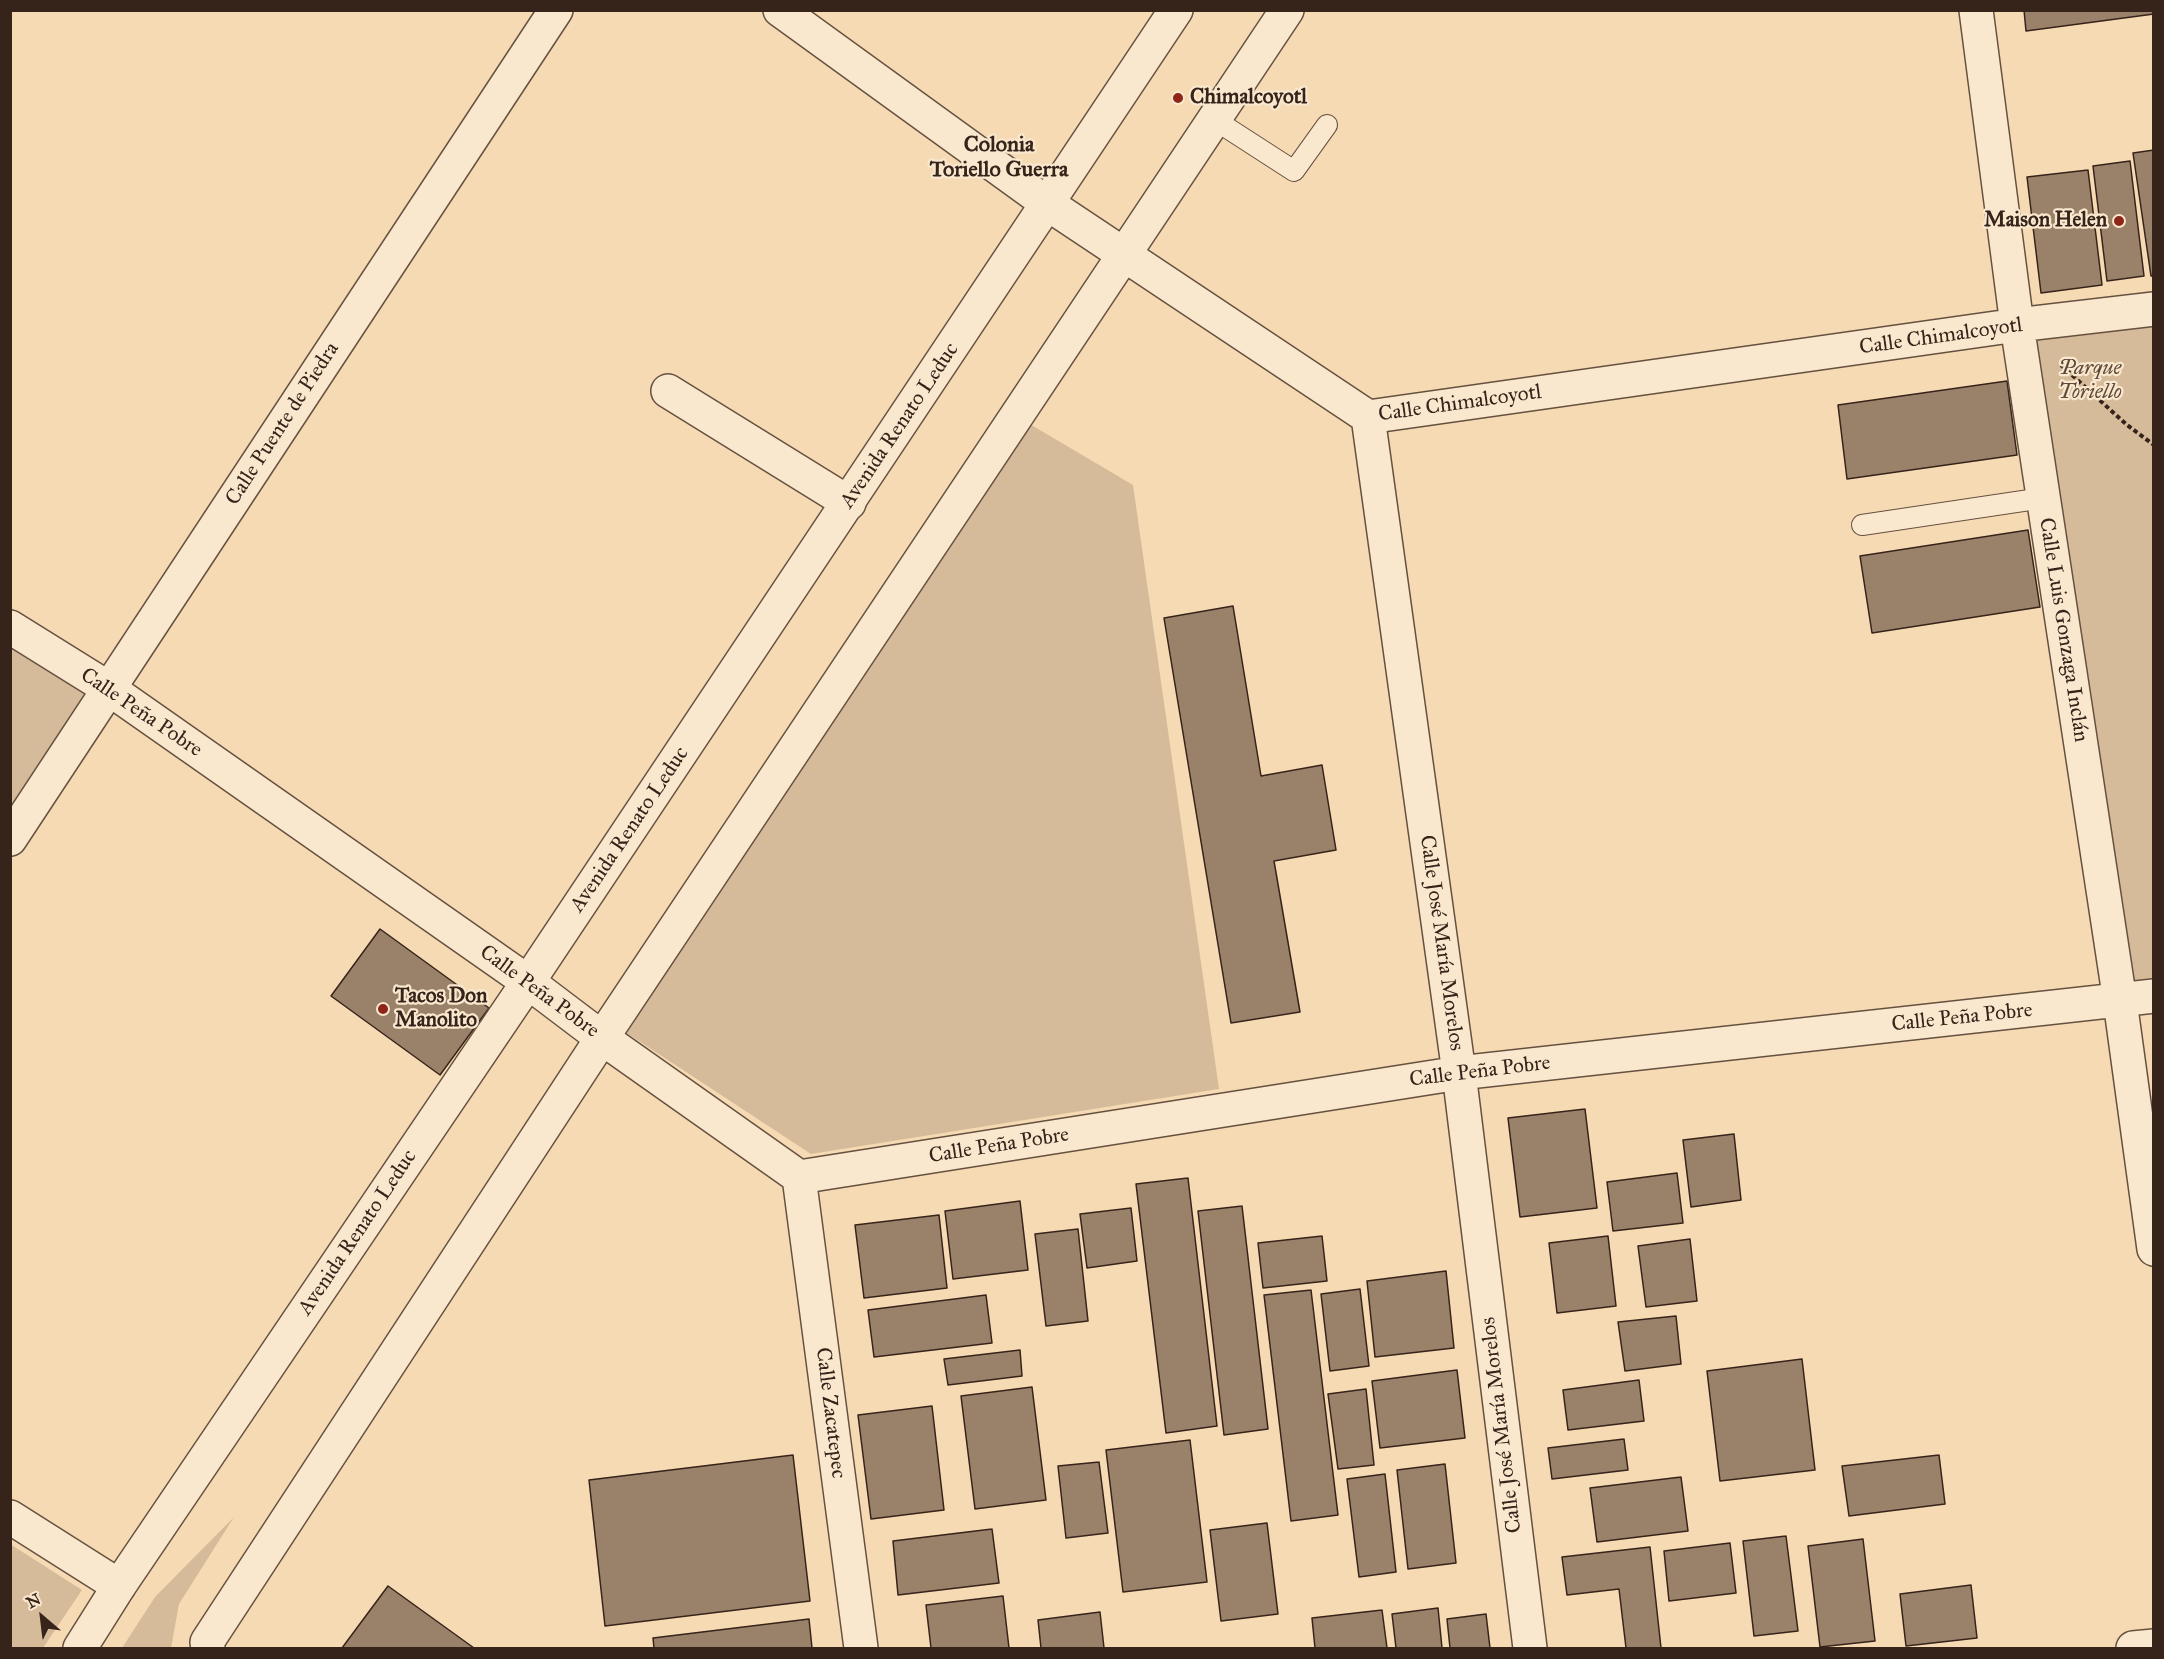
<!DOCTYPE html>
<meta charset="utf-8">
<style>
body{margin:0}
#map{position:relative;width:2164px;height:1659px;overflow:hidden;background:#f6dab3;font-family:"IM FELL Great Primer",serif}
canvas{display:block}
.frame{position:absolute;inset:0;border:12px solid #36231a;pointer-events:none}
.north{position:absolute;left:12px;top:1587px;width:60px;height:60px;-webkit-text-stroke:4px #f9e7ce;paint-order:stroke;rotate:332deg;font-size:16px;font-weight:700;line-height:24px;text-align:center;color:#36231a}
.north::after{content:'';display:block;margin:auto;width:21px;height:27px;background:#36231a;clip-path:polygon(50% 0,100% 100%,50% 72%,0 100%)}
</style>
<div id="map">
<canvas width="2164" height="1659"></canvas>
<div class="frame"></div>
<div class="north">N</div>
</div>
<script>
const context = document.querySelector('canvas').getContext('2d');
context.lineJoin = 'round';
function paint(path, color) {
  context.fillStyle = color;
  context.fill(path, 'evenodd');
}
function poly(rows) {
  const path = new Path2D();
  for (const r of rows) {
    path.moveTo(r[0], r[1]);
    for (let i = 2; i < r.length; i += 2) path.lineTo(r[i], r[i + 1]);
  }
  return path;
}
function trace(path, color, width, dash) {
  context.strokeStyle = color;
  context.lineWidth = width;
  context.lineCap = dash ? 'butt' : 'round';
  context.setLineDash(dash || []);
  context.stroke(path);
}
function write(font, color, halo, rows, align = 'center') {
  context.font = font + ' "IM FELL Great Primer",serif';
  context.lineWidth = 4.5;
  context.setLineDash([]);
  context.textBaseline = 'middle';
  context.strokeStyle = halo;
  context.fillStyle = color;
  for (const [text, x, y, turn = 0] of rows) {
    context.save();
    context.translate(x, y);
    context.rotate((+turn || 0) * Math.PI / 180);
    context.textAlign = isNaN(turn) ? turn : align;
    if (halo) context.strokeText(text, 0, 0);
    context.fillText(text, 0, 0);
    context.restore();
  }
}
paint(poly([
 [2153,308,2153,996,2120,1001,2017,325],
 [1028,423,1133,485,1219,1089,811,1154,619,1028],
 [11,627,108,688,11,829],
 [234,1517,179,1604,171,1648,122,1648,155,1597],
 [10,1544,82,1590,43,1648,11,1648]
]), '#d5bb99');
const building = poly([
 [2024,10,2154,10,2154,14,2026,31,2024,10],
 [2154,150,2154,276,2151,276,2133,153,2154,150],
 [2130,161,2144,276,2107,281,2093,166,2130,161],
 [2088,170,2102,285,2041,293,2027,177,2088,170],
 [2007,381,2017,455,1847,479,1838,405,2007,381],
 [2028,530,2040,607,1872,633,1860,556,2028,530],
 [1233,606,1261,776,1322,765,1336,850,1274,861,1300,1012,1231,1023,1164,618,1233,606],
 [380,929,489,1008,440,1075,331,996,380,929],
 [1585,1109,1597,1208,1520,1217,1508,1118,1585,1109],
 [1734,1134,1741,1200,1691,1207,1683,1140,1734,1134],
 [1677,1173,1683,1223,1613,1231,1607,1182,1677,1173],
 [1188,1178,1217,1426,1166,1433,1136,1184,1188,1178],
 [1020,1201,1028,1270,953,1279,945,1211,1020,1201],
 [1242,1206,1268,1429,1224,1435,1198,1211,1242,1206],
 [1131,1208,1137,1261,1087,1268,1080,1214,1131,1208],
 [939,1215,947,1288,864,1298,855,1225,939,1215],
 [1078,1229,1088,1321,1046,1326,1035,1234,1078,1229],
 [1322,1236,1327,1281,1263,1288,1258,1243,1322,1236],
 [1608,1236,1616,1306,1557,1313,1549,1243,1608,1236],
 [1690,1239,1697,1301,1646,1307,1638,1246,1690,1239],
 [1446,1271,1454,1348,1375,1357,1367,1281,1446,1271],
 [1360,1289,1369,1366,1330,1371,1321,1294,1360,1289],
 [1311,1290,1338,1515,1291,1521,1264,1295,1311,1290],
 [986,1295,992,1343,874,1357,868,1310,986,1295],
 [1676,1316,1681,1364,1625,1371,1618,1322,1676,1316],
 [1020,1350,1022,1376,948,1385,944,1359,1020,1350],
 [1802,1359,1815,1470,1720,1481,1707,1371,1802,1359],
 [1457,1370,1465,1438,1380,1448,1372,1381,1457,1370],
 [1639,1380,1644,1421,1568,1430,1563,1390,1639,1380],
 [1032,1387,1046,1500,975,1509,961,1396,1032,1387],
 [1366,1389,1374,1465,1338,1469,1328,1394,1366,1389],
 [932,1406,944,1510,871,1519,858,1415,932,1406],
 [1624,1439,1628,1470,1552,1479,1548,1448,1624,1439],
 [1190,1440,1207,1582,1123,1592,1106,1450,1190,1440],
 [793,1455,810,1601,605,1626,589,1480,793,1455],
 [1939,1455,1945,1504,1849,1516,1842,1466,1939,1455],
 [1099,1462,1108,1533,1066,1538,1058,1466,1099,1462],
 [1445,1464,1456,1563,1408,1569,1397,1470,1445,1464],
 [1385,1474,1396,1572,1359,1577,1347,1479,1385,1474],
 [1681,1477,1688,1531,1597,1542,1590,1488,1681,1477],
 [1267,1523,1278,1614,1221,1621,1210,1530,1267,1523],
 [992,1529,999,1583,898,1595,893,1541,992,1529],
 [1786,1536,1798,1631,1754,1636,1743,1541,1786,1536],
 [1863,1539,1875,1641,1820,1647,1808,1546,1863,1539],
 [1730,1543,1736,1593,1669,1601,1664,1551,1730,1543],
 [1650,1547,1661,1648,1626,1648,1619,1589,1567,1595,1562,1557,1650,1547],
 [1971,1585,1977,1638,1906,1646,1900,1594,1971,1585],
 [388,1586,474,1648,342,1648,388,1586],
 [1003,1596,1009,1648,931,1648,926,1605,1003,1596],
 [1438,1608,1442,1648,1396,1648,1392,1614,1438,1608],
 [1382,1610,1387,1648,1315,1648,1312,1618,1382,1610],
 [1100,1612,1104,1648,1041,1648,1038,1620,1100,1612],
 [1486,1614,1490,1648,1450,1648,1447,1619,1486,1614],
 [809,1619,812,1648,654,1648,653,1638,809,1619]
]);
paint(building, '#9a826a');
trace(building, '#36231a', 1.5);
const service = poly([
 [1215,120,1294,171,1327,125],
 [1862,525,2043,498]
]);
const minor = poly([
 [780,10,1048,204,1368,417,2017,325,2154,309],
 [1976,10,2017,325,2120,1001,2154,1249],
 [668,391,849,503],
 [1368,417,1459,1073,1530,1648],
 [10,627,108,688,528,982,602,1038,799,1177,1459,1073,2154,996],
 [10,839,556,10],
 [799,1177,861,1648],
 [10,1517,119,1586],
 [2133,1648,2154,1646]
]);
const tertiary = poly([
 [80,1648,119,1586,528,982,1176,10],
 [208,1648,207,1642,602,1038,1287,10]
]);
trace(service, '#665140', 22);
trace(minor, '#665140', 36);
trace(tertiary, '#665140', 36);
trace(poly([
 [2061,365,2127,425,2154,445]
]), '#36231a', 4, [4.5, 3]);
trace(service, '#f9e7ce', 20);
trace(minor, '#f9e7ce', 33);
trace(tertiary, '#f9e7ce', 33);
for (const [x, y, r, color] of [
 [1178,98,6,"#8f2418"],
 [2119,221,6,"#8f2418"],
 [383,1009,6,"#8f2418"]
]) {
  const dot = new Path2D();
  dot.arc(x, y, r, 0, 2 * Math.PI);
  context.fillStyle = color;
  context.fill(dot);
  trace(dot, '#f9e7ce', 2);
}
write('bold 21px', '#36231a', '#f9e7ce', [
 ["Chimalcoyotl",1190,98],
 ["Maison Helen",2107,221,"right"],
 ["Tacos Don",395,997],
 ["Manolito",395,1021]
], 'left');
write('21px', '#36231a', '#f9e7ce', [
 ["Calle Chimalcoyotl",1941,337,-8],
 ["Calle Chimalcoyotl",1460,404,-8],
 ["Calle Puente de Piedra",283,424,-57],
 ["Avenida Renato Leduc",900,426,-56],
 ["Calle Luis Gonzaga Inclán",2063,630,81],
 ["Calle Peña Pobre",141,713,34],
 ["Avenida Renato Leduc",630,830,-56],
 ["Calle José María Morelos",1441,943,82],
 ["Calle Peña Pobre",539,992,36],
 ["Calle Peña Pobre",1962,1018,-6],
 ["Calle Peña Pobre",1480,1072,-7],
 ["Calle Peña Pobre",999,1146,-9],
 ["Avenida Renato Leduc",358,1233,-56],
 ["Calle Zacatepec",830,1413,83],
 ["Calle José María Morelos",1502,1425,-97]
]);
write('italic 21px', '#5e493a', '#f9e7ce', [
 ["Parque",2090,369],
 ["Toriello",2090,393]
]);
write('bold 22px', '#36231a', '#f9e7ce', [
 ["Colonia",999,146],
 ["Toriello Guerra",999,171]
]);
</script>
